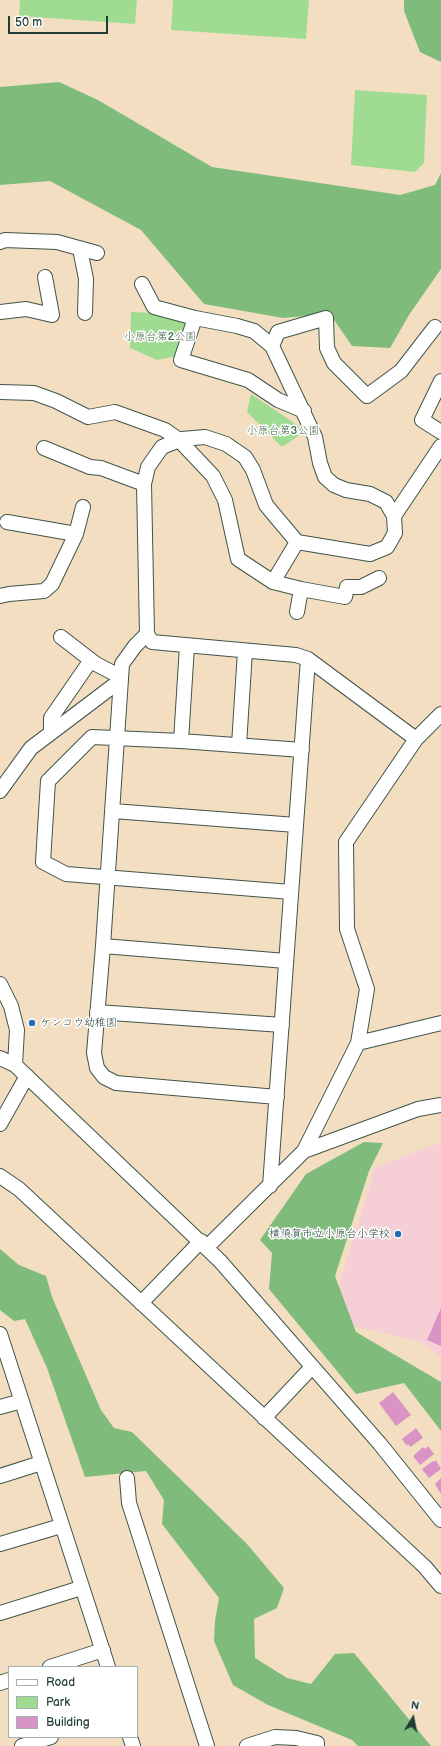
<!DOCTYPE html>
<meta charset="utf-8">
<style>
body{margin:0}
#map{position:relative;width:441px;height:1746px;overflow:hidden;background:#f3dec1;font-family:"Balsamiq Sans",sans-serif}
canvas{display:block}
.legend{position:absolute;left:8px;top:1666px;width:130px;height:72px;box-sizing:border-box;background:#fff;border:1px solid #a5b1ae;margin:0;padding:5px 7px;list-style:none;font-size:12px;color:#1f3d34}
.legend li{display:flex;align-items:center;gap:8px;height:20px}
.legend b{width:20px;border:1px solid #a5b1ae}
.north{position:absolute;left:393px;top:1698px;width:40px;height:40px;-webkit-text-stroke:3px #fff;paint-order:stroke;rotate:10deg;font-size:11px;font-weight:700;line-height:16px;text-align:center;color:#1f3d34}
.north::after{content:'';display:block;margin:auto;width:14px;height:18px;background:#1f3d34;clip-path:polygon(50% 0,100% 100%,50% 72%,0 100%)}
.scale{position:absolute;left:8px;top:16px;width:100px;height:18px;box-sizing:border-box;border:2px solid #1f3d34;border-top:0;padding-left:5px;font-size:12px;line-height:14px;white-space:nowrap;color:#1f3d34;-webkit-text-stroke:3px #fff;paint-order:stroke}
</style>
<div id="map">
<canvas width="441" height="1746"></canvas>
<ul class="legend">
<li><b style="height:5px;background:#fff"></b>Road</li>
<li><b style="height:11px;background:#9fdc91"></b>Park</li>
<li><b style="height:11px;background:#d994c5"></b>Building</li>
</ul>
<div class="north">N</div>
<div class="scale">50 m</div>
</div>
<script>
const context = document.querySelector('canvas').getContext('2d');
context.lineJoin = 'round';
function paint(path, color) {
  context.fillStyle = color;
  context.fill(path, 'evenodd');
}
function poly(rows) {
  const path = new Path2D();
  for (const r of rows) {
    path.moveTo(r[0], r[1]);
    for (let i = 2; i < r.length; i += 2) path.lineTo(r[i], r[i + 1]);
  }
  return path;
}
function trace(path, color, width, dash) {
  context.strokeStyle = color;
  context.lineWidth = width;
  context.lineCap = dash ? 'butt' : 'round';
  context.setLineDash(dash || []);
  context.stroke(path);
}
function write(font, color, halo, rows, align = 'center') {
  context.font = font + ' "Balsamiq Sans","Klee One",sans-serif';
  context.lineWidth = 3;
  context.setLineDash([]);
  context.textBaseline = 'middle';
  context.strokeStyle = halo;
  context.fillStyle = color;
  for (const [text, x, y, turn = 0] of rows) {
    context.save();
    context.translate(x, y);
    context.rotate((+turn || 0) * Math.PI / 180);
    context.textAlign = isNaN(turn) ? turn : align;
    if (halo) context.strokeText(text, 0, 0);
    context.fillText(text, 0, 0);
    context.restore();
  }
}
paint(poly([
 [441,1142,441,1357,421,1342,353,1326,335,1299,375,1168]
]), '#f6cfd6');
paint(poly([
 [20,0,137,0,135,24,19,16],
 [173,0,309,0,306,39,171,30],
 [355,90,427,95,424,163,415,172,351,165],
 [131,312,153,313,188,320,177,356,157,360,130,348],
 [251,394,306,431,282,447,247,412]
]), '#9fdc91');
paint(poly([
 [404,0,441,0,441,62,420,52,404,11],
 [59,82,98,100,212,167,400,195,435,185,441,173,441,269,409,315,390,348,352,346,330,314,283,318,204,304,141,230,50,181,0,185,0,87],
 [364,1142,383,1143,369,1171,335,1276,356,1332,441,1382,441,1431,404,1383,356,1394,269,1289,272,1253,260,1240,306,1174],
 [0,1249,19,1265,46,1276,52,1297,101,1410,114,1428,132,1432,247,1544,284,1588,277,1608,254,1619,255,1658,287,1678,311,1684,335,1654,354,1653,431,1746,358,1746,352,1740,268,1705,233,1685,214,1641,215,1621,219,1598,162,1524,164,1500,146,1471,85,1477,47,1368,25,1319,14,1321,0,1310]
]), '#7fbc7b');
paint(poly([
 [441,1308,441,1346,427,1340],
 [393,1392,411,1415,396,1426,379,1403],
 [416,1428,423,1438,410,1447,408,1444,407,1446,402,1439],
 [428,1446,434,1454,420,1465,413,1456,423,1447,425,1449],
 [436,1460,441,1469,429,1478,422,1469,433,1461,434,1462],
 [441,1478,441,1494,435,1484]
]), '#d994c5');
const minor = poly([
 [0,242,5,240,57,242,97,253],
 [80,249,86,279,85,313],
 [142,284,154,307,195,318,237,326,254,331,272,346,315,437,320,463,325,477,334,485,346,490,370,494,386,502,394,516,395,533,387,547,370,554,297,542,266,505,253,470,245,457,226,444,205,437,182,439,162,447,148,467,144,484,147,634,152,642,296,655,308,659,416,739],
 [0,312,26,309,52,315,45,277],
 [195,318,181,360,248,380,278,400,304,411],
 [272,346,278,332,326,318,327,348,334,363,367,396,401,371,435,327],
 [441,381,422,420,441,432],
 [0,392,34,393,56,401,88,417,115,412,165,430,179,440,213,476,225,500,238,559,273,582,301,589,345,597,347,587,361,587,379,578],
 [44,448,90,467,101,468,144,484],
 [394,516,441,446],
 [7,522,76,534],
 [273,582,297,542],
 [0,596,9,594,44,591,52,584,76,534,83,507],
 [297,612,301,589],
 [147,634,135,646,122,664,103,946,94,1053,97,1068,104,1077,116,1083,277,1097],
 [61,637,96,664,121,677],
 [51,733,51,718,91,660],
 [181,741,187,646],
 [239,745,245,651],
 [0,791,31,748,121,680],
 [113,811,296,825],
 [291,892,66,874,43,862,48,781,92,737,181,741,302,750],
 [103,946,286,961],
 [0,984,11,1006,17,1030,15,1065],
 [97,1012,282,1025],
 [358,1043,441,1023],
 [0,1058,15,1065,220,1261,380,1444,441,1520],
 [0,1124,27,1076],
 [304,1151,418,1109,441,1105],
 [0,1176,19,1189,425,1567,441,1586],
 [270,1186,308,659],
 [207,1247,304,1151,358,1043,367,989,347,929,346,842,416,739,441,714],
 [141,1303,201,1241],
 [0,1334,108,1667],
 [0,1407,22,1401],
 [264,1418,312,1367],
 [0,1476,41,1463],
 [127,1478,129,1503,207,1746],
 [0,1544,61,1526],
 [0,1613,81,1588],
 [50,1667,103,1650],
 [0,1683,9,1680],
 [130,1737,133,1746],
 [22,1746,51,1737],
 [247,1746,275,1737,296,1738,317,1743,317,1746]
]);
trace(minor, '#3f5549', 16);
trace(minor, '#fff', 14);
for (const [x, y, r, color] of [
 [32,1023,4,"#1f6fb2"],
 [398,1234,4,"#1f6fb2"]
]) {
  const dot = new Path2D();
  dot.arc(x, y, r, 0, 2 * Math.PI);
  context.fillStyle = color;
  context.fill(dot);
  trace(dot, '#fff', 1.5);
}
write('11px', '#3f654b', '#fff', [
 ["小原台第2公園",160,337],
 ["小原台第3公園",283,431]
]);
write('11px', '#1f3d34', '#fff', [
 ["ケンコウ幼稚園",40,1023],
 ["横須賀市立小原台小学校",390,1234,"right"]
], 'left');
</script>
